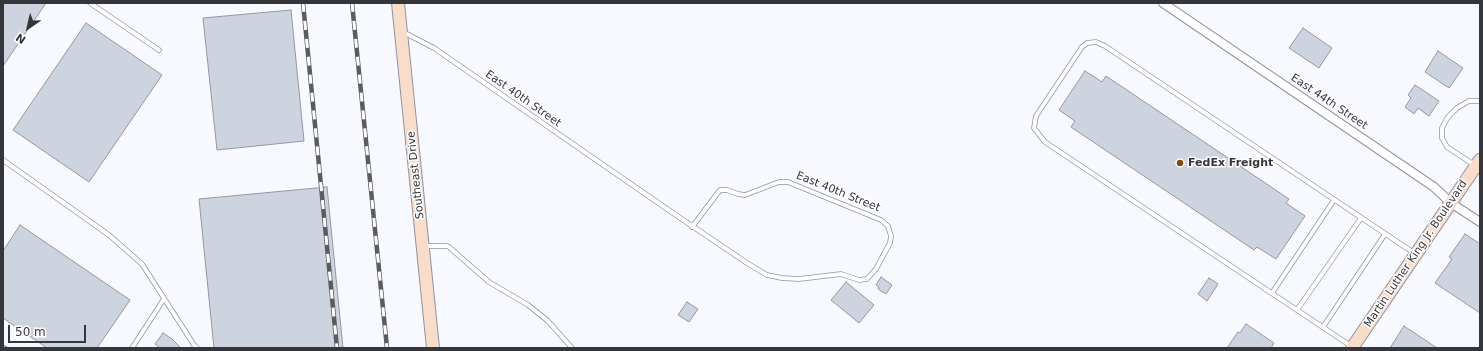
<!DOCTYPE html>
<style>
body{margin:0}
#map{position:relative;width:1483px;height:351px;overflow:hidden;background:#f7f9fe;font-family:"DejaVu Sans",sans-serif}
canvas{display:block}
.frame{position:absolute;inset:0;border:4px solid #34363b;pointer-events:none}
.north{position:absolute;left:8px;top:8px;width:40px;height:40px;-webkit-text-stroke:3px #fff;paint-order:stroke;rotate:214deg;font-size:11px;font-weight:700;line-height:16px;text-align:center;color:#34363b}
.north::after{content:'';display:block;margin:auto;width:14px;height:18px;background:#34363b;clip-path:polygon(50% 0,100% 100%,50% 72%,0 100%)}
.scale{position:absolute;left:8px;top:325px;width:78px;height:18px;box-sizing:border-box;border:2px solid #34363b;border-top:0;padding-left:5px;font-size:12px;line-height:14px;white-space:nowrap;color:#34363b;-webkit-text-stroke:3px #fff;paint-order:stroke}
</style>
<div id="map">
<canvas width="1483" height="351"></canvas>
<div class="frame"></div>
<div class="north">N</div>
<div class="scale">50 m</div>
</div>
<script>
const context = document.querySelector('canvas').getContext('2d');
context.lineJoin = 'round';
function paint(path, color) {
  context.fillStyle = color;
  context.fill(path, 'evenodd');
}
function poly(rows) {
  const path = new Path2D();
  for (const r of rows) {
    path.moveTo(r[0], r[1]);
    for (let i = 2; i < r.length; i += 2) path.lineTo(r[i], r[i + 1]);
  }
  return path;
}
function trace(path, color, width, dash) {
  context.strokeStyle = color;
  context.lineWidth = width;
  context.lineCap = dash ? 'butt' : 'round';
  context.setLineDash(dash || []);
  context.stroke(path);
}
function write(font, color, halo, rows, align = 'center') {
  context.font = font + ' "DejaVu Sans",sans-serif';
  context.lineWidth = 3;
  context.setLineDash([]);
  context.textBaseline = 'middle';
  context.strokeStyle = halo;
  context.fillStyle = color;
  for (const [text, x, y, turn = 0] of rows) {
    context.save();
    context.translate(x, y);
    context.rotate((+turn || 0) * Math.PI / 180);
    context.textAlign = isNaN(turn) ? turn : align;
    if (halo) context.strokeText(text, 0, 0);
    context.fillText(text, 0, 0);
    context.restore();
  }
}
const building = poly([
 [3,3,46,3,3,66,3,3],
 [291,10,304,141,217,150,203,18,291,10],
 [86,23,162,75,89,182,13,130,86,23],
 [1303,28,1332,48,1319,68,1289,48,1303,28],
 [1438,51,1463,68,1449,88,1425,72,1438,51],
 [1085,71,1102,82,1106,76,1289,199,1286,203,1305,216,1276,259,1257,247,1254,250,1071,127,1075,121,1059,110,1085,71],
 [1415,85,1439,101,1429,116,1418,108,1414,114,1405,107,1411,98,1408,95,1415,85],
 [327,187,343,348,214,348,199,199,327,187],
 [20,225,130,300,97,348,47,348,3,318,3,251,20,225],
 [1465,234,1480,244,1480,313,1435,283,1452,259,1449,257,1465,234],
 [881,277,892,285,886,294,878,289,879,287,876,285,881,277],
 [1209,278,1218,284,1207,301,1198,294,1209,278],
 [846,282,874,305,859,323,831,300,846,282],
 [687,302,698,309,689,322,678,315,687,302],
 [1246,324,1274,343,1271,348,1227,348,1238,332,1240,333,1246,324],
 [1404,326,1437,348,1390,348,1404,326],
 [163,333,172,339,181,348,160,348,155,344,163,333]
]);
paint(building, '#ced3e0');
trace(building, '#9397a4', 1);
const service = poly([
 [90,3,159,50],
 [403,32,434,48,670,211,747,263,767,275,782,278,799,279,841,274,859,280,867,279,876,269,884,254,890,243,891,236,888,226,881,220,788,182,779,182,745,195,738,194,727,190,720,190,692,227],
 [3,160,109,235,142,264,194,345,197,348],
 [1476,166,1447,147,1442,138,1442,128,1448,117,1457,108,1469,101,1480,101],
 [425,246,447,246,449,247,489,282,528,305,548,321,572,348],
 [1272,293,1334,200],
 [1297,310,1361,218],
 [1323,327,1385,234],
 [1351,346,1045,142,1034,128,1036,116,1082,47,1087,43,1096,42,1105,46,1414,253],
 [132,348,164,299]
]);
const minor = poly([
 [1163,3,1434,187,1451,203,1480,222]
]);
const secondary = poly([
 [398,3,433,348],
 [1352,348,1480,160]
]);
trace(service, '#9094a1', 5.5);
trace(minor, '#9094a1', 10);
trace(secondary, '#9094a1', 14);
trace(service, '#fff', 4);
trace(minor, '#fff', 8);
trace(secondary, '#f7ddca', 12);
const rail = poly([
 [303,3,337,348],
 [352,3,387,348],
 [3,347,5,348]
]);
trace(rail, '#5a5c61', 4.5);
trace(rail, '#fff', 3, [9]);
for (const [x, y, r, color] of [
 [1180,163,4,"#87470e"]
]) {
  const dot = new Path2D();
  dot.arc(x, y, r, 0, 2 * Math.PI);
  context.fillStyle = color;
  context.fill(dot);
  trace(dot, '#fff', 1.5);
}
write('11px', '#34363b', '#fff', [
 ["East 40th Street",523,99,35],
 ["East 44th Street",1329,102,34],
 ["Southeast Drive",416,175,-96],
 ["East 40th Street",838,192,22],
 ["Martin Luther King Jr. Boulevard",1416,254,-56]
]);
write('bold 11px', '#34363b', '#fff', [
 ["FedEx Freight",1188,163]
], 'left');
</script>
